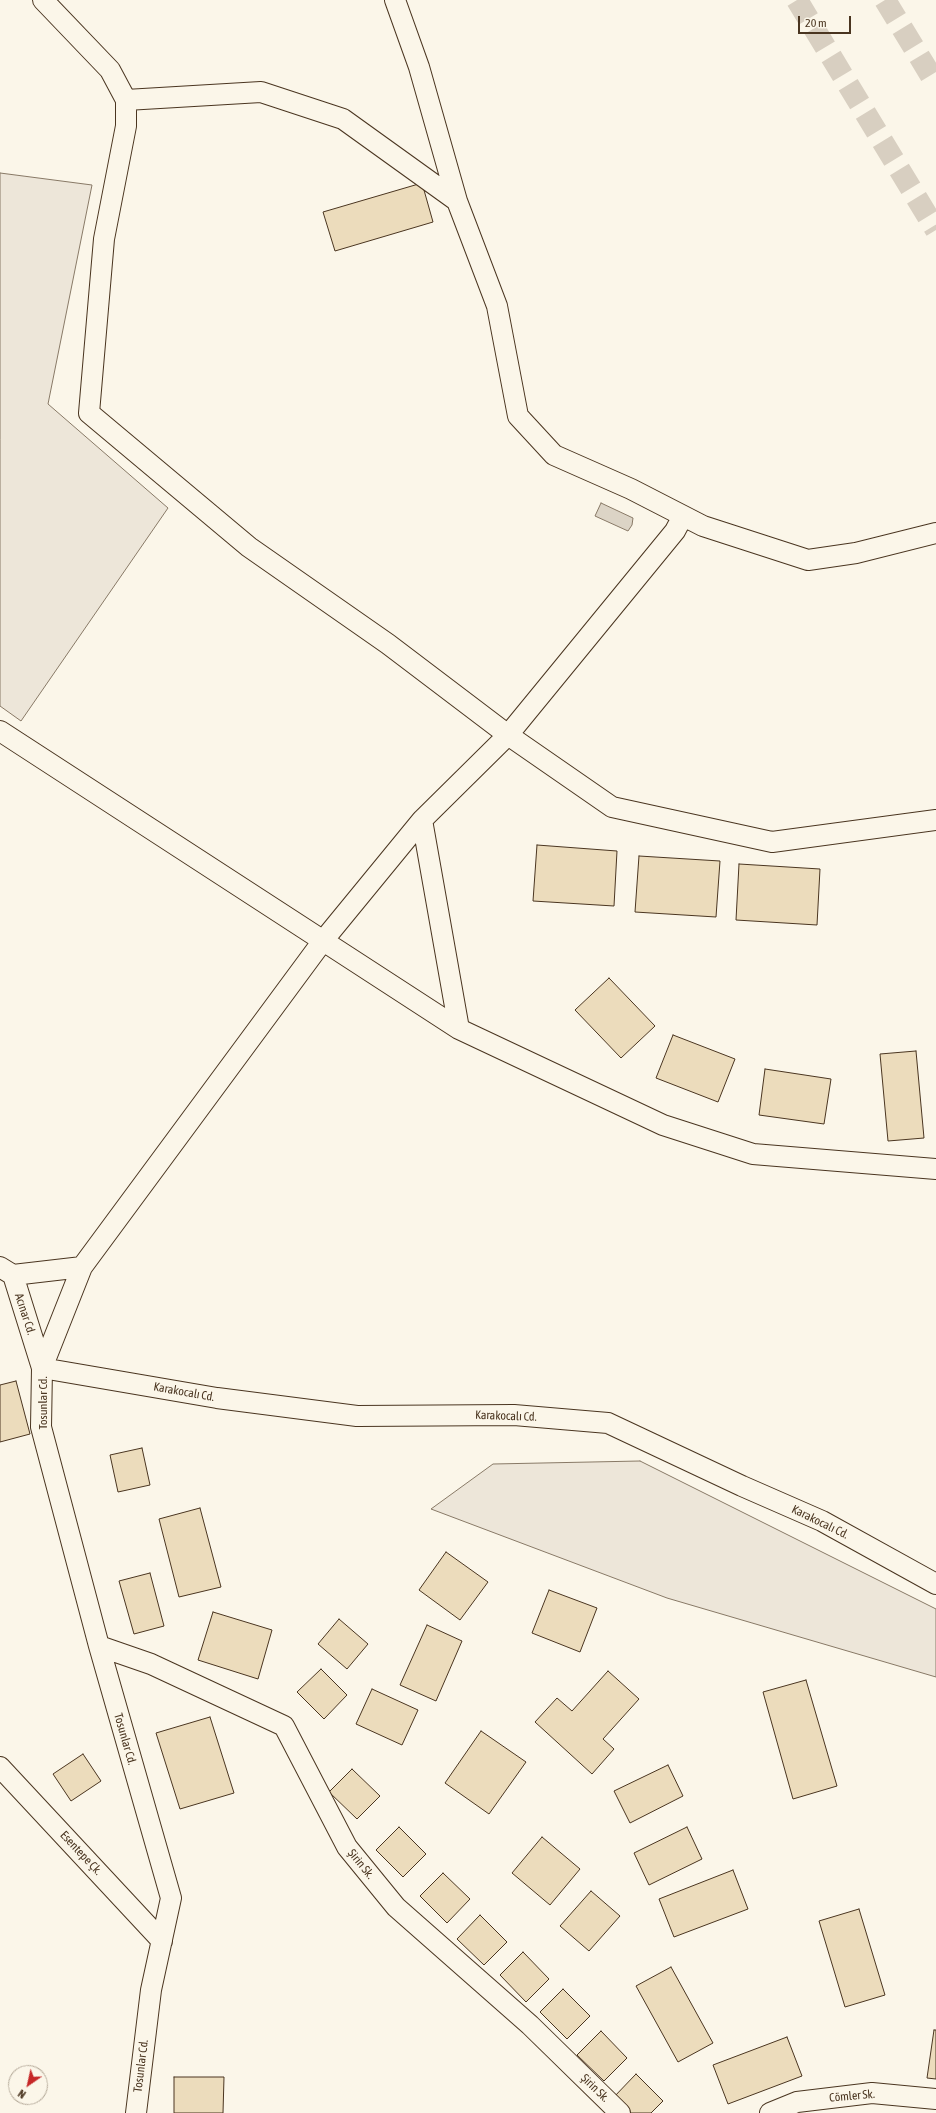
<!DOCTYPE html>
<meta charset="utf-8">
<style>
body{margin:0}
#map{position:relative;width:936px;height:2113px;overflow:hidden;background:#fbf6e9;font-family:"Asap Condensed",sans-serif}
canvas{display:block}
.north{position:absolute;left:8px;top:2065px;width:40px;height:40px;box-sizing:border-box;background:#fbf6e9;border:1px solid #b4a999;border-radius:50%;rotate:214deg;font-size:11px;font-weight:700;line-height:16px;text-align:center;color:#4a3520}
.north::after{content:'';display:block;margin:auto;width:14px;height:18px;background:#c62828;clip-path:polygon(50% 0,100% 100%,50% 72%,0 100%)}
.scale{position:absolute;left:798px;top:16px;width:53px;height:18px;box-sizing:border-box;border:2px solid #4a3520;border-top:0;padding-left:5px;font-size:12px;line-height:14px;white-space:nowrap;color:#4a3520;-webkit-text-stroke:3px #fbf6e9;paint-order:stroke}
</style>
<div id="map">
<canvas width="936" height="2113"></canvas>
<div class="north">N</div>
<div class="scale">20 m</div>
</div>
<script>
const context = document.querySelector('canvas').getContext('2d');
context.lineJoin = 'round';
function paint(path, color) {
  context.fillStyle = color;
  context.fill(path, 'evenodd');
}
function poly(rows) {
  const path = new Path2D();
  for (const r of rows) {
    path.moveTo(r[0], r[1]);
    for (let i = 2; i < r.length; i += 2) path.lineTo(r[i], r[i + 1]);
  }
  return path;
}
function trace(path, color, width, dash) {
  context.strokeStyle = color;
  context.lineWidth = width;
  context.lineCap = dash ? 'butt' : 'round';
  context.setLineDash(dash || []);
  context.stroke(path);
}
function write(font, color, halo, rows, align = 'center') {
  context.font = font + ' "Asap Condensed",sans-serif';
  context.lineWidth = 3;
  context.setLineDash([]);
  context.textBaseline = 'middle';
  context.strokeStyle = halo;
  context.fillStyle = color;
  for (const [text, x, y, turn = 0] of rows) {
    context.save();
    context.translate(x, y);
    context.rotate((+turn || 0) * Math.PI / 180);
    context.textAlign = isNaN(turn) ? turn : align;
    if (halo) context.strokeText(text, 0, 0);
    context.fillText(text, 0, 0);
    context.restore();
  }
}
const green = poly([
 [0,173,92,185,48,404,168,508,21,721,0,706,0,173],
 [640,1461,936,1609,936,1677,667,1598,431,1509,493,1464,640,1461]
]);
paint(green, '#ede6d9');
trace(green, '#887966', 1);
const water = poly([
 [601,503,633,518,632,525,628,531,595,516,601,503]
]);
paint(water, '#dcd4c6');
trace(water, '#887966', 1);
const building = poly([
 [422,183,433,222,335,251,323,212,422,183],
 [537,845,617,851,614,906,533,901,537,845],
 [639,856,720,861,716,917,635,912,639,856],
 [739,864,820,869,817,925,736,920,739,864],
 [609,978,655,1026,621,1058,575,1010,609,978],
 [673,1035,735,1059,718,1102,656,1078,673,1035],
 [916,1051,924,1138,888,1141,880,1054,916,1051],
 [765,1069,831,1079,824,1124,759,1115,765,1069],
 [16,1381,30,1434,0,1442,0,1385,16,1381],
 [142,1448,150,1485,118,1492,110,1455,142,1448],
 [200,1508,221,1587,179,1597,159,1519,200,1508],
 [446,1552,488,1582,460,1620,419,1590,446,1552],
 [150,1573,164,1626,134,1634,119,1581,150,1573],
 [549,1590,597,1608,580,1652,532,1633,549,1590],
 [213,1612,272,1630,258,1679,198,1660,213,1612],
 [339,1619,368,1644,347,1669,318,1644,339,1619],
 [427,1625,462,1641,436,1701,400,1685,427,1625],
 [321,1669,347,1695,324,1719,297,1692,321,1669],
 [608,1671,639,1699,603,1739,614,1749,592,1774,535,1722,557,1698,572,1711,608,1671],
 [806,1680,837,1786,793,1799,763,1692,806,1680],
 [372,1689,418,1710,402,1745,356,1724,372,1689],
 [210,1717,234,1793,180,1809,156,1733,210,1717],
 [481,1731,526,1762,489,1814,445,1783,481,1731],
 [83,1754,101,1781,71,1801,53,1774,83,1754],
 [668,1765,683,1796,630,1823,614,1791,668,1765],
 [352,1769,380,1796,357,1819,329,1792,352,1769],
 [399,1827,426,1854,403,1877,376,1850,399,1827],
 [687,1827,702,1859,649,1885,634,1853,687,1827],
 [542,1837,580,1869,550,1905,512,1873,542,1837],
 [733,1870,748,1909,674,1937,659,1899,733,1870],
 [443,1873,470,1899,447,1923,420,1896,443,1873],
 [591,1891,620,1916,589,1951,560,1926,591,1891],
 [859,1909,885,1995,845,2007,819,1921,859,1909],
 [480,1915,507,1942,484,1965,457,1939,480,1915],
 [523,1952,549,1979,526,2002,500,1975,523,1952],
 [671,1967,713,2043,678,2062,636,1986,671,1967],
 [563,1989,590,2016,567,2039,540,2012,563,1989],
 [934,2030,936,2030,936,2079,927,2078,934,2030],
 [601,2031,627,2058,604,2081,577,2055,601,2031],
 [787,2037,802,2076,728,2104,713,2065,787,2037],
 [636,2074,663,2101,651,2113,629,2113,613,2098,636,2074],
 [174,2077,224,2077,223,2113,174,2113,174,2077]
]);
paint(building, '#ecdcbc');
trace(building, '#4a3520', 1);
trace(poly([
 [797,0,936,230],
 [885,0,936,84]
]), '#d8cfc1', 22, [22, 11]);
const minor = poly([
 [43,0,110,70,126,100,126,126,104,239,89,413,249,547,388,644,508,735,612,807,772,842,936,820],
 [395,0,419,67,457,201,497,306,518,416,554,455,631,489,703,526,808,560,856,553,936,533],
 [126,100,261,92,343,119,457,201],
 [0,731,459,1029,663,1125,753,1154,936,1169],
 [422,820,459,1029],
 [0,1267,13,1275,42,1368],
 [82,1267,322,942,422,820,508,735,675,531,683,516],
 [13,1275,82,1267,42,1368,41,1427,99,1646,171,1898,151,1990,136,2113],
 [42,1368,217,1398,357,1416,514,1415,608,1423,742,1486,822,1521,936,1584],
 [99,1646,151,1664,284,1726,347,1847,396,1907,530,2025,620,2113],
 [0,1767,162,1941],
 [770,2113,797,2102,872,2093,936,2099]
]);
trace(minor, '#4a3520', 22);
trace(minor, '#fbf6e9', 20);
write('12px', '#4a3520', '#fbf6e9', [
 ["Acınar Cd.",25,1314,72],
 ["Karakocalı Cd.",184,1392,10],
 ["Tosunlar Cd.",43,1403,-90],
 ["Karakocalı Cd.",506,1416,2],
 ["Karakocalı Cd.",820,1522,26],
 ["Tosunlar Cd.",125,1739,74],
 ["Esentepe Çk.",81,1853,47],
 ["Şirin Sk.",361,1864,51],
 ["Tosunlar Cd.",141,2066,-83],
 ["Şirin Sk.",595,2088,44],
 ["Cömler Sk.",852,2096,-5]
]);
</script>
